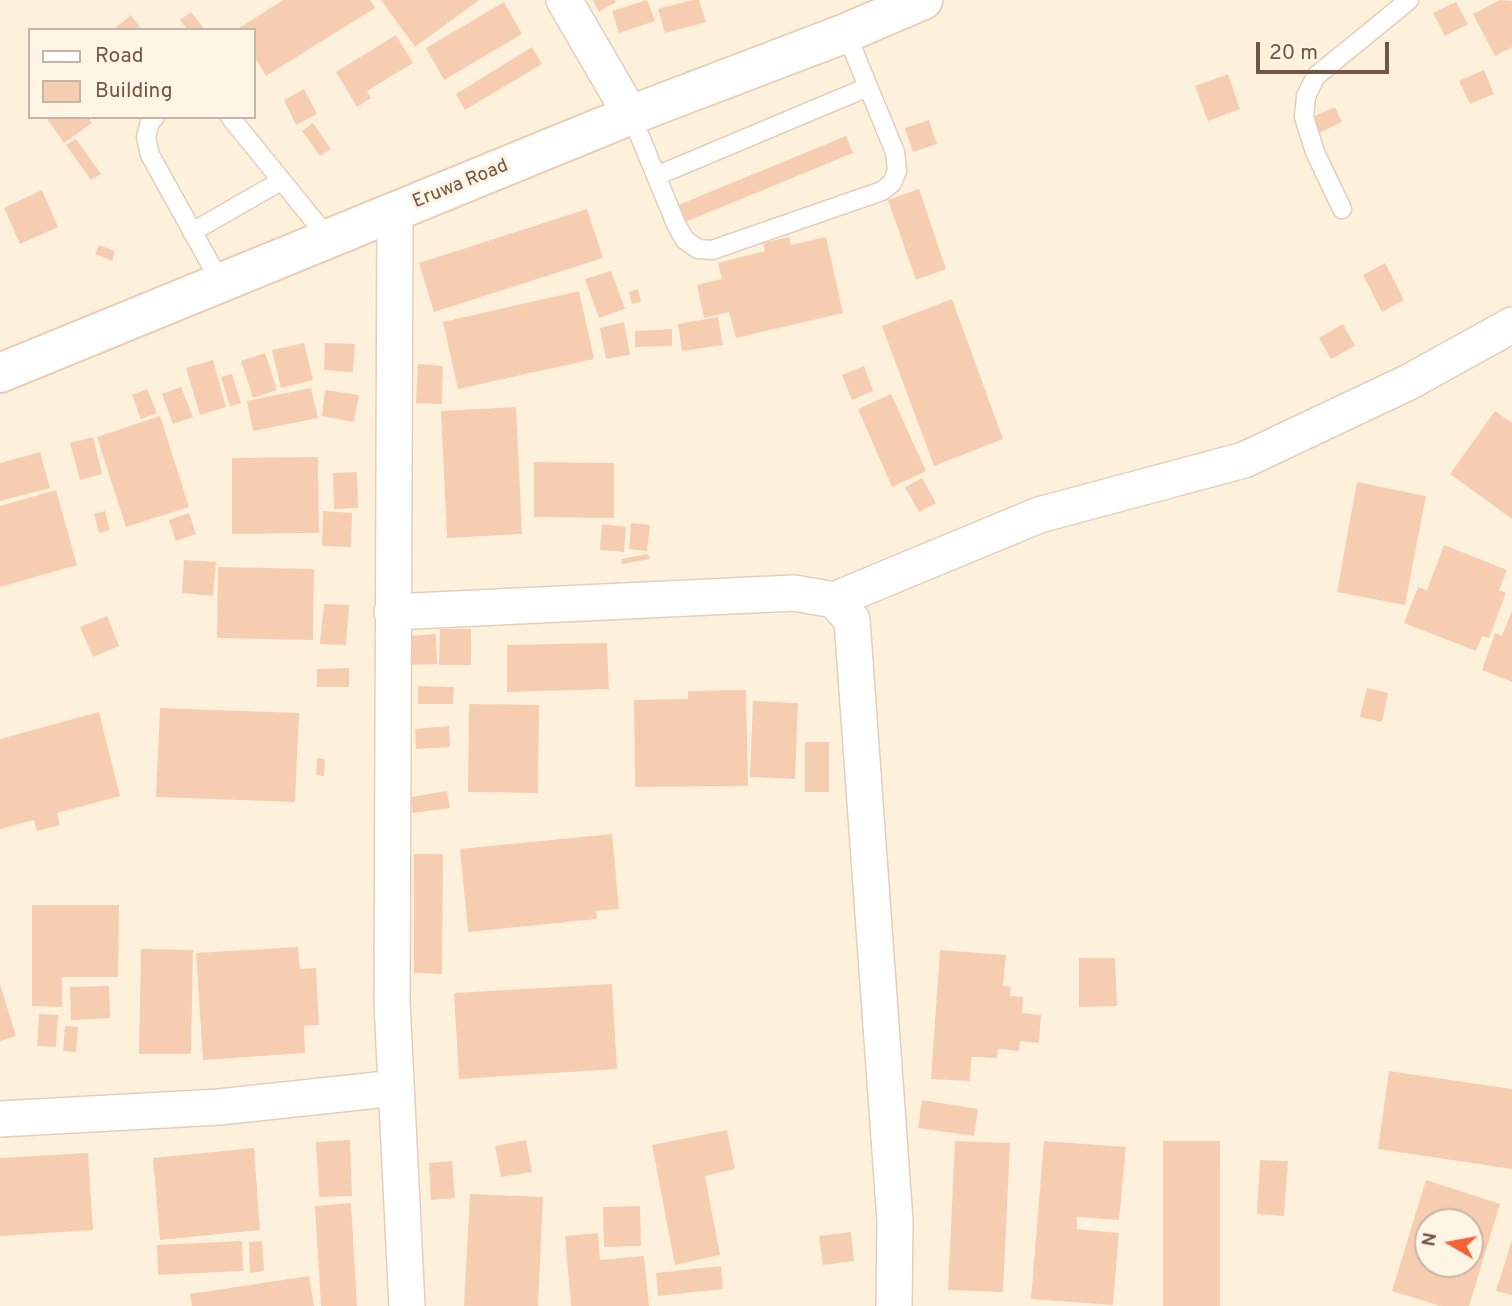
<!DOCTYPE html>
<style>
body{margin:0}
#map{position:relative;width:1512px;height:1306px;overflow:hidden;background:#fef1dc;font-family:Overpass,sans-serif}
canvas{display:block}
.legend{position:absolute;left:28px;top:28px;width:228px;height:91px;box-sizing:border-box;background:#fff5e4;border:2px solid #c7b5a4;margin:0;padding:9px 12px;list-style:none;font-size:21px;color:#745543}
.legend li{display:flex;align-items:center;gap:14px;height:35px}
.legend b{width:35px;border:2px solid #c7b5a4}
.north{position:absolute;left:1414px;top:1208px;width:70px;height:70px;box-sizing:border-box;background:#fff5e4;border:2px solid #c7b5a4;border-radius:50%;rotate:280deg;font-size:19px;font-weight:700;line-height:28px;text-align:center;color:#745543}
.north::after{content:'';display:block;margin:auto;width:24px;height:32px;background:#f46235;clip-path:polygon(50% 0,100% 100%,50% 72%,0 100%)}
.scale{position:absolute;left:1256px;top:42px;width:133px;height:32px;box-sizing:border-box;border:4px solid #745543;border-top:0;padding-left:9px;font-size:21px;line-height:24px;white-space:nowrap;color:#745543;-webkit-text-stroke:5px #fff5e4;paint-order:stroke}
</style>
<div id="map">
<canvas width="1512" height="1306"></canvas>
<ul class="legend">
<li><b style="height:9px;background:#fff"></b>Road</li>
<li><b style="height:19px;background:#f6cdb1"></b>Building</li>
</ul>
<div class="north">N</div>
<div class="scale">20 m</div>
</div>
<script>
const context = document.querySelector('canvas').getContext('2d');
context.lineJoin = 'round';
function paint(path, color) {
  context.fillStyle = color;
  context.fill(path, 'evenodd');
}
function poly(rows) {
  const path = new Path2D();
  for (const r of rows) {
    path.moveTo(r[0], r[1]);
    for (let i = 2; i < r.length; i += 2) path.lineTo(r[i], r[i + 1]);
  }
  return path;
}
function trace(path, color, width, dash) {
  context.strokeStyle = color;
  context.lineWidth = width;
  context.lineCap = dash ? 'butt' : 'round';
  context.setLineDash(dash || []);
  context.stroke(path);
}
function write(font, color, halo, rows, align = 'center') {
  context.font = font + ' Overpass,sans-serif';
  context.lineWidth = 7;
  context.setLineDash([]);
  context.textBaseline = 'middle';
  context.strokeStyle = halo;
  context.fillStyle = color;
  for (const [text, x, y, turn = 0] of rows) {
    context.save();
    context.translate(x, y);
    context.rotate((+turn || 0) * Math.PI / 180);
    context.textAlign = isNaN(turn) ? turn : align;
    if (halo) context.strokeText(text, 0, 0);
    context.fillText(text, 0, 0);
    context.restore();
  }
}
paint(poly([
 [283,0,370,0,375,8,266,76,254,56,254,30,236,30],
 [381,0,479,0,415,47],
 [593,0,615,0,616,2,599,12],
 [647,0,655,21,619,33,612,11],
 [692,0,699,0,706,22,665,33,658,9],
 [1500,0,1512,1,1512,47,1495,56,1473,14],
 [504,2,522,34,444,80,426,48],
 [1456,2,1468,24,1445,36,1433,13],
 [191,12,205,30,188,30,180,20],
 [131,15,142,30,113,30],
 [396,35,413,63,367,91,371,98,357,107,336,72],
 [532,47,542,64,465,110,456,94],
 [1484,70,1494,94,1470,104,1459,81],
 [1228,74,1240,109,1208,121,1195,86],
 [304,89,317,114,296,125,284,100],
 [1335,107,1342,122,1319,133,1312,117],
 [46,117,88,117,92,123,64,143],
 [929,120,937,144,913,152,905,128],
 [313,123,331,149,320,156,302,131],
 [846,136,853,153,678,225,671,208],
 [76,139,101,174,91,180,66,145],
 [919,189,946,269,916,280,888,200],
 [42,190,58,227,20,244,4,208],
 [587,209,603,258,434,312,419,263],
 [789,237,791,245,826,237,843,313,736,338,729,312,704,318,697,285,722,279,718,263,765,251,763,243],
 [99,245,115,251,112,261,95,254],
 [1385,263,1404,300,1382,312,1363,275],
 [611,271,625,309,599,318,585,279],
 [638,289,641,302,632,304,629,292],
 [579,291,594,359,458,389,443,322],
 [952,299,1003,439,934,466,882,326],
 [718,317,723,345,682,351,678,324],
 [624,322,630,355,606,359,600,328],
 [1343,324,1355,346,1331,359,1319,338],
 [672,329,672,346,635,347,635,331],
 [304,343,313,380,281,388,272,350],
 [325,343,355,344,353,372,324,370],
 [265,353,277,390,253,398,241,361],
 [213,360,226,407,200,415,186,368],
 [418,364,443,366,442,404,416,403],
 [864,366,873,391,852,400,842,375],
 [232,374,241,403,230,407,221,377],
 [181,387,193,417,173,424,162,394],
 [311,388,318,418,253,431,247,401],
 [147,389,157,413,141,419,132,395],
 [325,390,359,395,354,422,322,416],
 [891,394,926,471,892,487,858,409],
 [516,407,522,534,447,538,441,411],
 [1495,411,1512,423,1512,519,1450,474],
 [160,416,189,507,126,527,97,437],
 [93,437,102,474,80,480,70,443],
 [40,452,50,488,0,501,0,463],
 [318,457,319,533,232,534,232,458],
 [534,462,614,463,614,518,534,517],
 [357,472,358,508,334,509,333,473],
 [922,478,936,503,919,512,905,487],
 [1357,482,1426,496,1405,605,1337,592],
 [56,490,77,565,0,587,0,506],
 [105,511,110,530,99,533,94,514],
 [323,511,352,513,351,547,322,546],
 [189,513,196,534,176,541,169,520],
 [631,523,650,525,647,551,629,549],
 [602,524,626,527,624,552,600,550],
 [1444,545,1507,570,1499,590,1506,593,1489,638,1482,636,1476,651,1404,623,1418,587,1427,590],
 [648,554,650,559,622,564,621,559],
 [184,560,216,562,213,596,182,593],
 [218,567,314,569,313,640,217,638],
 [324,604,349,605,346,645,320,644],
 [1512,611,1512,682,1482,670,1495,633,1502,636],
 [107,616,119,646,93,657,80,627],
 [440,629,471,629,471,665,439,665],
 [436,634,437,664,411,665,409,636],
 [607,643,609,689,507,692,507,645],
 [349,668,349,687,317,687,317,669],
 [418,686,454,687,453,704,418,704],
 [1367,688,1388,693,1382,722,1360,717],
 [746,690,748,786,635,787,634,700,688,699,688,691],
 [753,701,798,703,795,779,750,777],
 [469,704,539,705,538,793,468,792],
 [160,708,299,713,295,802,156,797],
 [99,712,120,796,57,813,60,825,37,831,34,820,0,829,0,739],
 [449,726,450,747,416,749,415,729],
 [805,742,829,742,829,792,805,792],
 [317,758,325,759,324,776,316,775],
 [447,791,450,808,413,813,411,797],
 [612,834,619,909,596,911,597,919,468,932,460,849],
 [414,854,443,854,442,974,414,973],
 [32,905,119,905,118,977,62,977,62,1007,32,1006],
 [298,947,300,969,316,968,319,1025,304,1026,305,1053,203,1060,196,953],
 [141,949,193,950,191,1054,139,1054],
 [940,950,1006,955,1003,986,1011,987,1010,996,1023,997,1022,1013,1041,1015,1039,1043,1020,1041,1019,1051,998,1049,997,1058,971,1057,970,1081,931,1079],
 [1079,958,1115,958,1117,1006,1079,1007],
 [0,984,16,1036,0,1041],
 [612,984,617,1069,459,1079,454,993],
 [109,986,110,1018,71,1020,70,987],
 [39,1014,58,1015,56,1047,37,1046],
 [65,1026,78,1027,76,1052,63,1051],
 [1389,1071,1512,1089,1512,1169,1378,1149],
 [922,1100,978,1109,974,1136,918,1128],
 [727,1130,735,1169,705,1176,720,1255,675,1265,652,1145],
 [350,1140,352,1196,319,1197,316,1142],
 [526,1140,532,1172,501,1177,495,1146],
 [955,1141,1010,1143,1003,1292,948,1290],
 [1044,1141,1126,1147,1119,1220,1077,1217,1077,1229,1119,1233,1113,1305,1031,1299],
 [1163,1141,1220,1141,1220,1306,1163,1306],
 [254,1148,260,1230,160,1240,153,1158],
 [88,1153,93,1230,0,1236,0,1158],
 [1260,1160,1288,1161,1284,1216,1257,1214],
 [452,1161,455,1198,431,1200,429,1163],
 [1426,1180,1500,1204,1469,1306,1441,1306,1392,1291],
 [1428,1222,1470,1222,1470,1264,1428,1264],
 [470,1194,543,1197,538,1306,464,1306],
 [351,1203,357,1306,321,1306,315,1206],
 [640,1206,641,1246,604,1247,603,1207],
 [851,1232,854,1261,823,1265,819,1236],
 [598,1233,600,1260,644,1256,649,1306,571,1306,565,1236],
 [1512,1240,1512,1295,1496,1291],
 [242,1241,243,1271,158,1275,157,1245],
 [262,1241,264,1271,250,1273,249,1242],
 [721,1266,723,1289,658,1296,656,1273],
 [309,1276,314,1306,192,1306,190,1294]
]), '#f6cdb1');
const lane = poly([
 [631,115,676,224,685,240,698,249,712,250,882,191,892,183,897,171,895,152,846,33],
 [155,117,150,122,146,137,150,155,221,283],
 [230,117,329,239],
 [656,176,868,87],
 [1342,209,1315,152,1304,117,1306,96,1316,76,1409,0],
 [192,232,281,181]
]);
const street = poly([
 [564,0,631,115],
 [395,212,392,1003,407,1306],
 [834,600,1039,515,1244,460,1409,382,1512,325],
 [392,612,794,593,834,600,852,620,895,1221,894,1306],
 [0,1119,219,1107,396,1088]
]);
const secondary = poly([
 [0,373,631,115,846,33,923,0]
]);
trace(lane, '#e4cebb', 21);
trace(street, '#e4cebb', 38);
trace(secondary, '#eacfb7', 42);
trace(lane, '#fff', 18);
trace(street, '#fff', 35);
trace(secondary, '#fff', 38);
write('19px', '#745543', '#fff5e4', [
 ["Eruwa Road",461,185,-22]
]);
</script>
